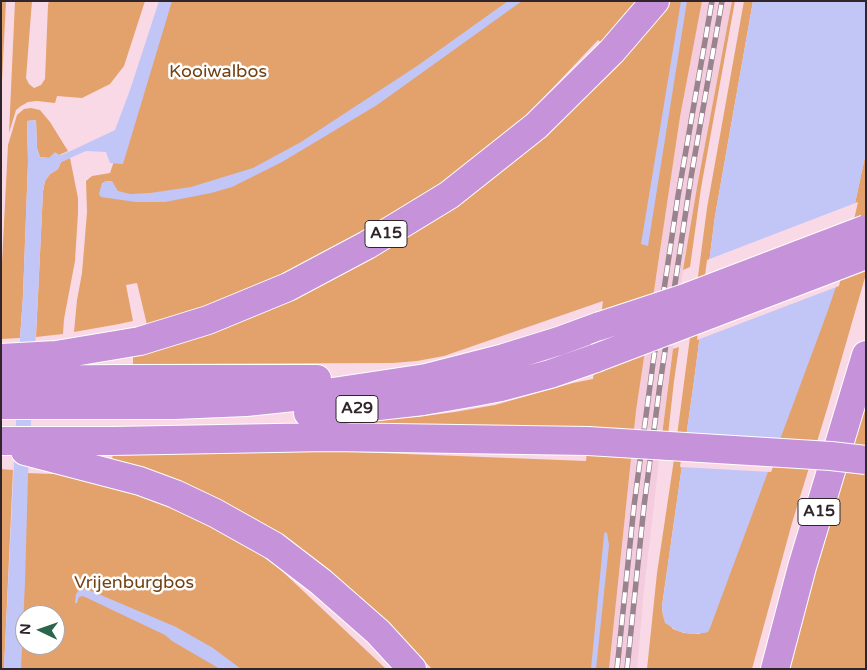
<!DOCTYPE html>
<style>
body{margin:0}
#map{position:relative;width:867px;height:670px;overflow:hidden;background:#f9d9e6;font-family:"Varela Round",sans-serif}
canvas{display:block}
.frame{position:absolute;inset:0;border:2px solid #30252a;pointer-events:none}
.north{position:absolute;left:15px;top:605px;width:50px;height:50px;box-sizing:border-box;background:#fff;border:1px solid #aca8aa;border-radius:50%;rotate:273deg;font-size:14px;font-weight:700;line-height:20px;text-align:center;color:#30252a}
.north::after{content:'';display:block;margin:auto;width:18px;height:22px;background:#2c654d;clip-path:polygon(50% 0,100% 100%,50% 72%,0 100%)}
</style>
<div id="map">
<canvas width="867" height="670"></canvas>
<div class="frame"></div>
<div class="north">N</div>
</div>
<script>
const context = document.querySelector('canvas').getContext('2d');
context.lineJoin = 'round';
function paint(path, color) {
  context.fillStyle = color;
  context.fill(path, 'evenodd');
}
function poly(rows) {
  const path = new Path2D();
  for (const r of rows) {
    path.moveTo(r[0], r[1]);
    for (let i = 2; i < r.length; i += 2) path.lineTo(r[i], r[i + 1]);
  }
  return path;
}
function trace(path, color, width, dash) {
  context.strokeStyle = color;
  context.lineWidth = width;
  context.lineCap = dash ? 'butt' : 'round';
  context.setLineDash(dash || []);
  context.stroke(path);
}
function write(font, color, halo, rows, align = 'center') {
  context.font = font + ' "Varela Round",sans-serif';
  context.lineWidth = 5;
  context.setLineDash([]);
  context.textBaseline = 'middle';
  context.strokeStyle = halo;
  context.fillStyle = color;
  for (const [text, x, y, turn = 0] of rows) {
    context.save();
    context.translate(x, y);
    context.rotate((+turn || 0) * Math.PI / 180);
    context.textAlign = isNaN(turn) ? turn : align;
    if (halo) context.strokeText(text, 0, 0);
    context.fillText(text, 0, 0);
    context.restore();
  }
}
paint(poly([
 [702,1,732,1,697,187,683,270,662,435,644,590,637,669,609,669,636,411,680,117]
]), '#f3ccdd');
paint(poly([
 [1,1,6,1,1,102],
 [15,1,32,1,26,78,29,84,34,88,41,85,45,79,48,5,49,1,145,1,124,66,110,84,82,98,57,96,55,103,37,101,28,102,21,106,16,110,9,133],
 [168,1,702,1,680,117,636,411,609,669,432,669,408,644,112,460,113,452,253,448,586,461,589,430,354,430,354,421,417,417,455,412,495,405,573,383,593,379,603,301,444,356,417,361,393,363,133,364,133,355,222,325,561,121,600,83,621,59,598,40,511,132,456,176,289,276,148,329,137,283,126,285,133,321,119,324,74,332,77,300,82,273,84,249,87,212,86,181,92,176,110,173],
 [732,1,735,1,701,188,690,267,683,270,697,187],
 [744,1,753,1,715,216,694,381,662,606,663,616,673,629,684,633,700,634,839,278,866,152,866,274,827,409,792,523,752,669,647,669,657,573,673,466,707,208],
 [31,108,40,110,50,122,68,151,59,155,55,153,49,158,40,157,37,148,36,120,27,121,28,162,23,296,20,338,1,339,1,282,8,145,17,115,24,109],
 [70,158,78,198,78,213,75,261,64,319,63,334,36,337,43,191,45,181,50,174,58,169,61,162],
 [679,347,674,381,668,435,662,435,673,349],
 [866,383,866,669,786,669],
 [1,469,13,470,4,669,1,669],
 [26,473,81,475,156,498,264,554,386,669,16,669],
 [25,615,55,615,55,645,25,645]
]), '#e3a26c');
paint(poly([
 [159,1,172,1,123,164,110,163,106,152,86,151,61,162,58,169,50,174,45,181,43,191,38,296,28,475,25,582,21,669,4,669,20,338,23,296,28,162,27,121,36,120,37,148,40,157,49,158,55,152,59,155,61,155,75,149,115,130,130,90],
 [508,1,522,1,377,105,282,162,232,187,211,193,165,202,136,202,101,197,99,194,102,183,106,181,112,181,118,191,130,194,150,193,191,187,253,168,301,142,417,66],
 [681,1,687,1,648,246,641,244],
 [753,1,866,1,866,152,839,278,827,313,710,628,708,632,704,633,690,634,678,631,665,623,663,616,662,606,694,381,715,216],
 [605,532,607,533,609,545,596,669,591,669,604,535],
 [80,589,89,590,176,627,213,648,241,669,220,669,172,641,165,635,83,596,79,597,77,603,75,603,76,594]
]), '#c2c6f7');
paint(poly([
 [858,202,839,286,697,340,707,260],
 [684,436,782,443,771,472,680,467]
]), '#f9d9e6');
const highway = poly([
 [1,358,56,355,140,341,208,320,288,287,367,245,449,195,536,126,612,51,655,1],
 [1,380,116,379,317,379],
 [1,405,175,405,246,402,313,395,426,378,504,358,559,341,600,326],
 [308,413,370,407,423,401,475,392,501,387,550,374,596,358],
 [1,441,113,441,329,437,588,441],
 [25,451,140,481,175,494,215,513,274,546,321,582,378,632,412,669],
 [775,669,802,567,866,355]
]);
trace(highway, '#fff', 30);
trace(highway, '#c693db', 28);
const rail = poly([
 [617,669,634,506,653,363,678,196,712,1],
 [627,669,644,506,660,384,691,177,722,1]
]);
trace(rail, '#99838c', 5.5);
trace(rail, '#fff', 4, [11]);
const highwayBridge = poly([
 [600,326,685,298,866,229],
 [596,358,866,255],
 [588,441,831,456,866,460]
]);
trace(highwayBridge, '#fff', 30, []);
trace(highwayBridge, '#c693db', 28);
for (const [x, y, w] of [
 [386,234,42],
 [357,409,42],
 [819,512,42]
]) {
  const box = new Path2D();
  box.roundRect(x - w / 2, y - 13.5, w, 27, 4);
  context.fillStyle = '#fff';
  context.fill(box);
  trace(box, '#30252a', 1);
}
write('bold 16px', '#30252a', null, [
 ["A15",386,234],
 ["A29",357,409],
 ["A15",819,512]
]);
write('18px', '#714215', '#fff', [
 ["Kooiwalbos",218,72],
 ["Vrijenburgbos",134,583]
]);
</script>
